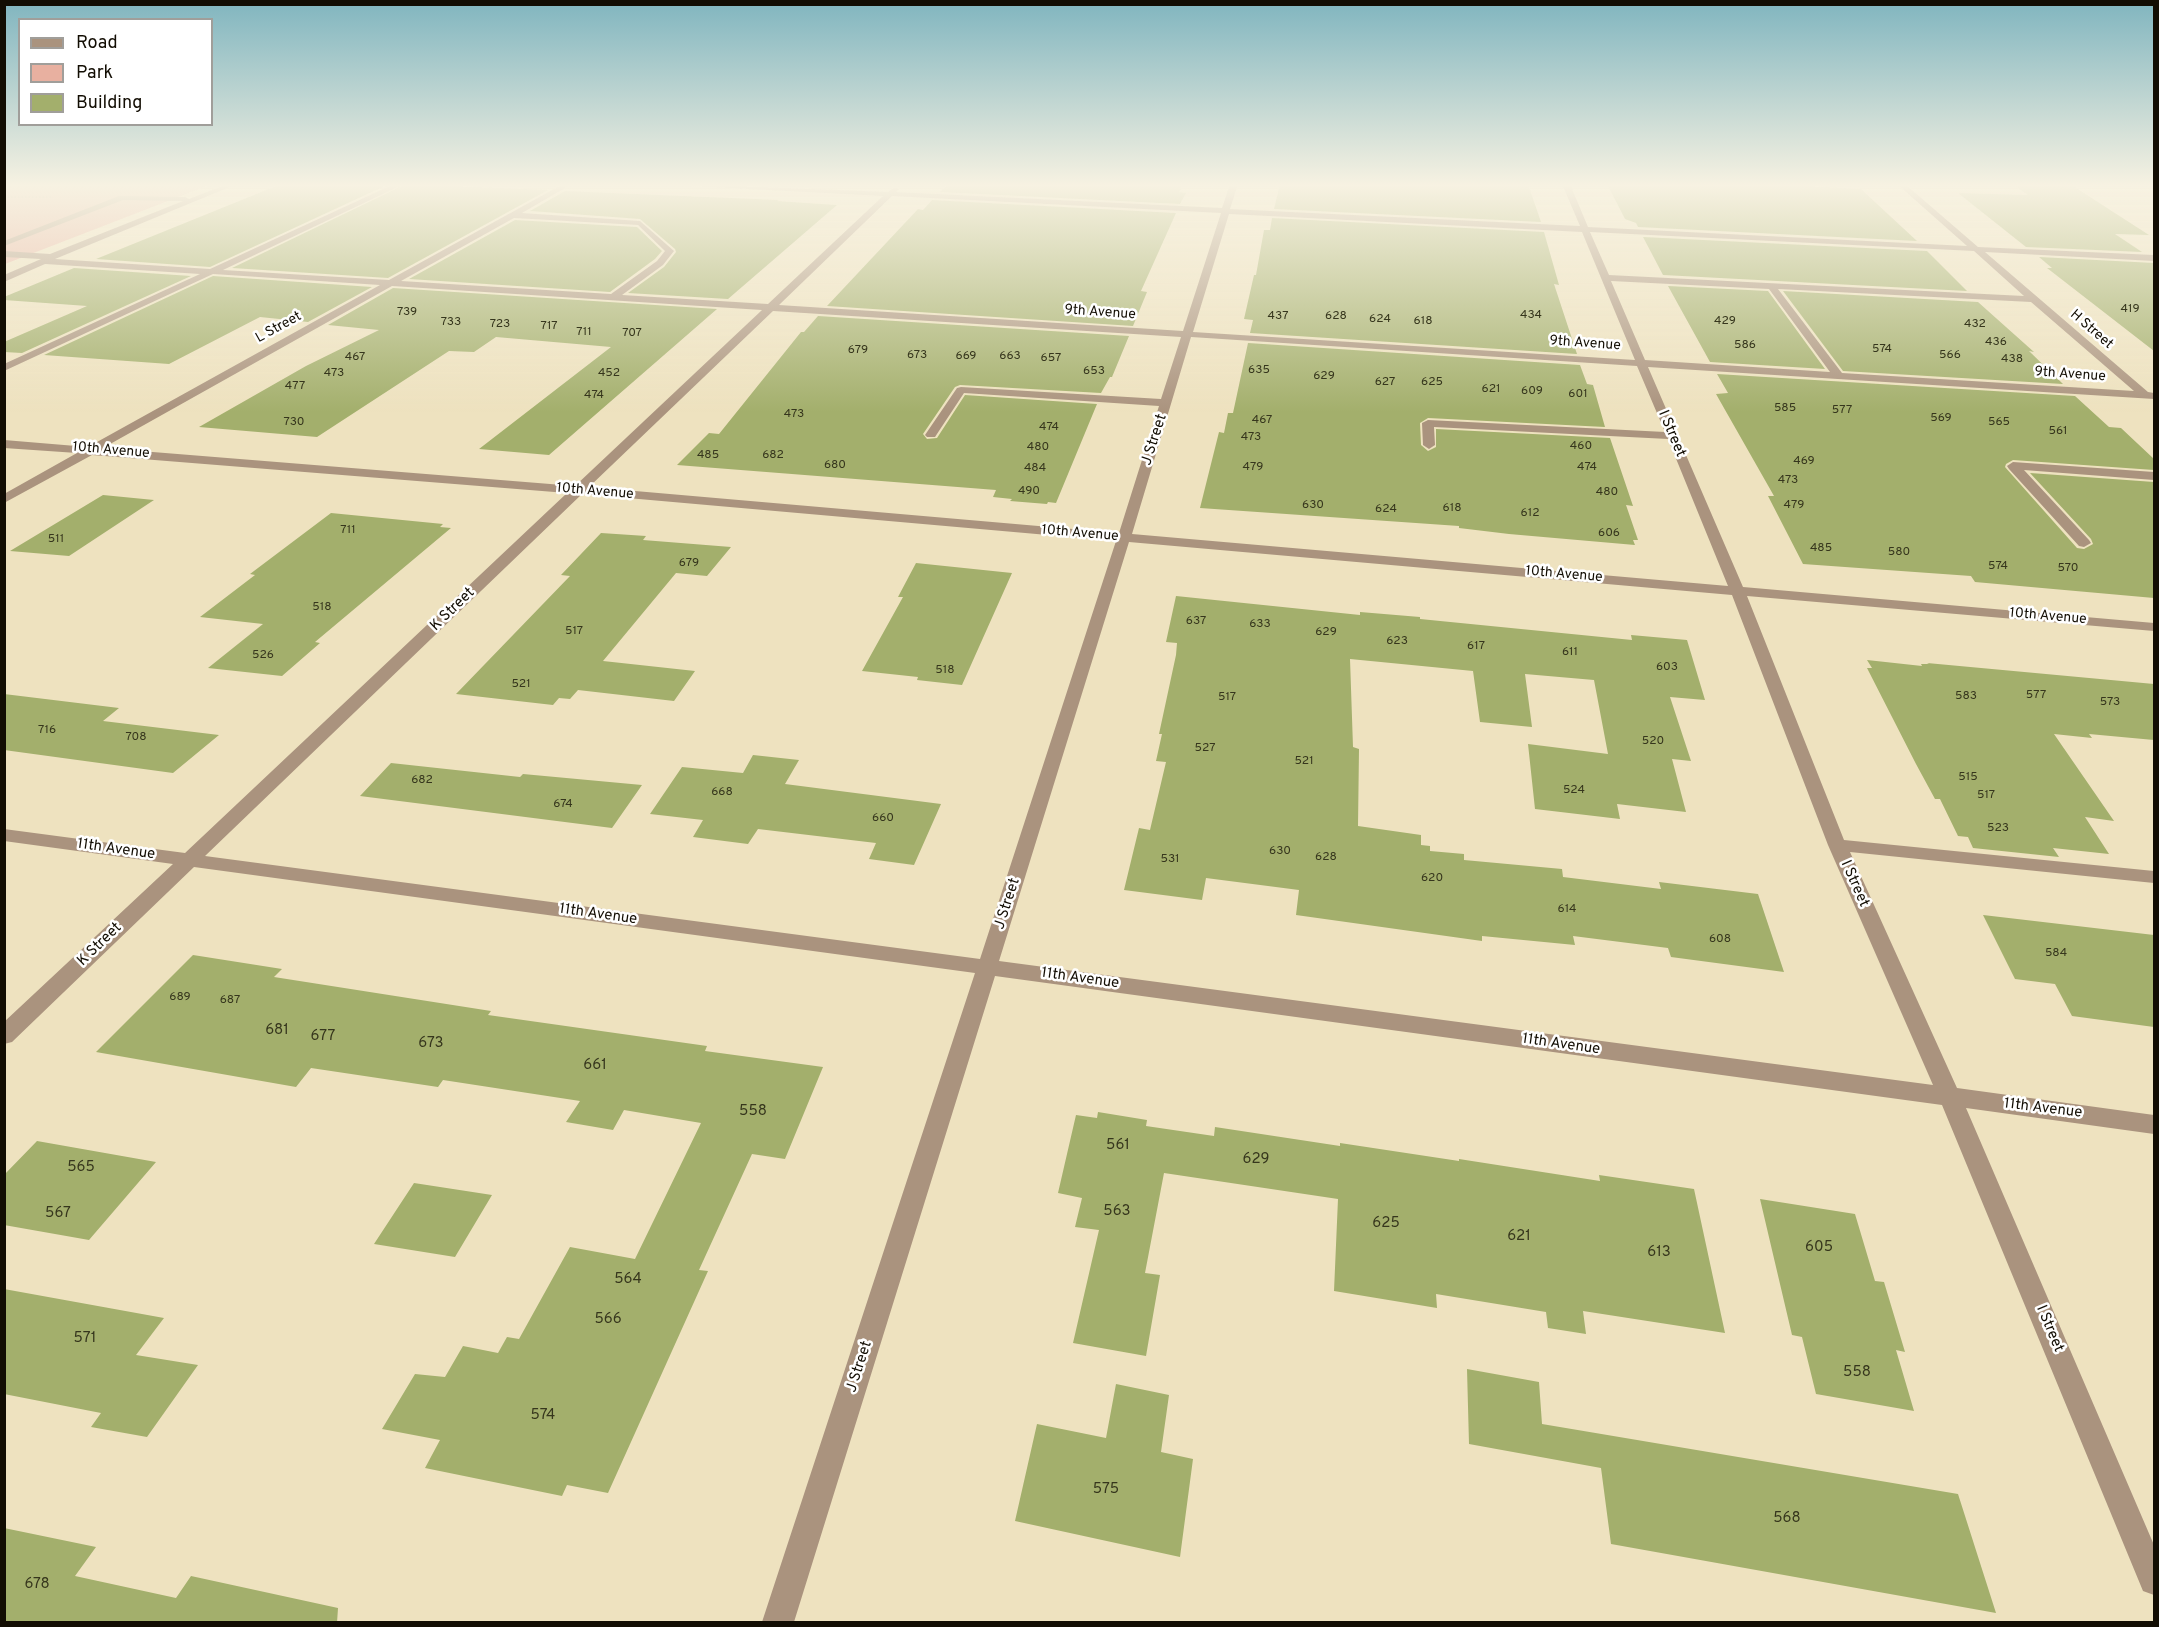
<!DOCTYPE html>
<style>
body{margin:0}
#map{position:relative;width:2159px;height:1627px;overflow:hidden;background:#eee2bf;font-family:Overpass,sans-serif}
canvas{display:block}
.frame{position:absolute;inset:0;border:6px solid #120d03;pointer-events:none}
.legend{position:absolute;left:18px;top:18px;width:195px;height:108px;box-sizing:border-box;background:#fff;border:2px solid #a09e9a;margin:0;padding:8px 10px;list-style:none;font-size:18px;color:#120d03}
.legend li{display:flex;align-items:center;gap:12px;height:30px}
.legend b{width:30px;border:2px solid #a09e9a}
</style>
<div id="map">
<canvas width="2159" height="1627"></canvas>
<div class="frame"></div>
<ul class="legend">
<li><b style="height:8px;background:#aa937e"></b>Road</li>
<li><b style="height:16px;background:#e8b0a0"></b>Park</li>
<li><b style="height:16px;background:#a3af6c"></b>Building</li>
</ul>
</div>
<script>
const context = document.querySelector('canvas').getContext('2d');
context.lineJoin = 'round';
function paint(path, color) {
  context.fillStyle = color;
  context.fill(path, 'evenodd');
}
function poly(rows) {
  const path = new Path2D();
  for (const r of rows) {
    path.moveTo(r[0], r[1]);
    for (let i = 2; i < r.length; i += 2) path.lineTo(r[i], r[i + 1]);
  }
  return path;
}
function trace(path, color, width, dash) {
  context.strokeStyle = color;
  context.lineWidth = width;
  context.lineCap = dash ? 'butt' : 'round';
  context.setLineDash(dash || []);
  context.stroke(path);
}
function write(font, color, halo, rows, align = 'center') {
  context.font = font + ' Overpass,sans-serif';
  context.lineWidth = 5;
  context.setLineDash([]);
  context.textBaseline = 'middle';
  context.strokeStyle = halo;
  context.fillStyle = color;
  for (const [text, x, y, turn = 0] of rows) {
    context.save();
    context.translate(x, y);
    context.rotate((+turn || 0) * Math.PI / 180);
    context.textAlign = isNaN(turn) ? turn : align;
    if (halo) context.strokeText(text, 0, 0);
    context.fillText(text, 0, 0);
    context.restore();
  }
}
paint(poly([
 [5,184,212,184,5,264]
]), '#e8b0a0');
paint(poly([
 [281,184,389,184,210,267,96,259],
 [406,184,548,190,388,278,232,268],
 [948,184,1183,184,1179,192,1186,193,1180,204,940,192],
 [1280,184,1528,184,1541,222,1274,209],
 [1607,184,1773,184,1861,189,1917,241,1638,227,1636,223,1625,219],
 [2012,184,2070,184,2149,235,2115,234,2142,252,2026,247,1958,193,2028,195],
 [565,191,779,200,777,201,837,205,728,299,628,293,664,267,676,252,675,249,640,219,530,211],
 [932,200,1176,213,1141,291,1147,292,1133,326,827,306,918,209,923,210],
 [1272,218,1544,232,1559,285,1554,284,1577,354,1250,333,1253,320,1244,319,1254,275,1256,275,1264,230,1270,230],
 [515,220,637,227,662,251,655,259,610,292,409,279],
 [1643,237,1927,251,1967,291,1663,275],
 [2039,257,2154,263,2154,351,2047,268,2052,268],
 [74,268,191,276,22,353,4,352,4,342,87,306,4,300,4,297],
 [213,276,372,287,308,322,260,317,169,364,44,355],
 [1668,286,1768,291,1825,369,1710,362],
 [393,288,717,309,549,455,479,449,611,347,496,337,474,352,449,351,317,437,199,427,306,366,379,330,328,325],
 [1783,291,1978,302,2034,352,2029,351,2063,384,1843,371],
 [818,316,1129,336,1112,377,1110,377,1101,393,960,385,955,387,923,434,927,439,937,438,965,395,1097,404,1056,503,1048,502,1047,504,1010,501,1012,499,993,497,996,490,677,465,709,433,719,434,801,332,804,332],
 [1248,343,1580,365,1587,384,1593,385,1605,427,1428,418,1420,423,1421,445,1428,451,1436,447,1436,429,1610,438,1633,506,1626,505,1638,540,1633,540,1635,545,1509,534,1459,528,1459,526,1200,508,1219,432,1224,433,1228,413,1233,413],
 [1717,374,2075,396,2109,427,2121,428,2154,459,2154,470,2013,460,2006,464,2005,467,2077,548,2084,549,2093,544,2091,539,2030,473,2154,482,2154,598,1975,582,1971,576,1803,564,1768,496,1774,496,1716,394,1728,393],
 [103,495,154,500,69,556,10,551],
 [331,513,443,524,440,527,451,528,315,642,320,643,282,676,208,668,263,624,200,617,255,575,250,574],
 [601,533,646,536,643,540,731,547,707,576,676,573,603,661,695,671,674,701,578,690,570,699,559,698,553,705,456,694,570,576,561,575],
 [916,563,1012,573,962,685,917,680,918,677,862,671,903,597,898,597],
 [1176,596,1360,615,1360,612,1420,617,1420,619,1632,640,1631,635,1687,640,1705,700,1670,697,1691,761,1672,759,1686,812,1617,804,1620,819,1535,809,1528,744,1608,754,1594,680,1525,674,1532,727,1480,722,1473,671,1350,659,1353,747,1359,749,1358,826,1421,835,1421,845,1430,846,1430,851,1464,854,1464,860,1562,869,1563,877,1661,889,1659,882,1758,894,1784,972,1671,957,1668,948,1573,936,1575,945,1482,936,1482,941,1296,915,1299,890,1206,878,1202,900,1124,890,1139,828,1150,830,1166,762,1156,761,1162,734,1159,734,1176,655,1177,643,1166,642],
 [1867,660,1922,666,1921,664,1929,664,1927,663,2154,684,2154,740,2089,734,2092,738,2054,734,2114,821,2085,817,2109,854,2053,848,2059,857,1973,848,1968,837,1958,836,1940,799,1935,799,1916,764,1867,668,1872,668],
 [4,694,119,708,103,721,219,735,173,773,4,750],
 [753,755,799,760,785,784,941,804,914,865,869,859,876,843,758,829,748,844,693,837,703,820,650,814,682,767,743,773],
 [391,763,520,777,523,774,642,785,612,828,360,796],
 [1983,915,2154,935,2154,1027,2072,1016,2055,984,2015,979],
 [193,955,282,969,274,977,491,1011,488,1015,707,1046,705,1051,823,1067,785,1159,752,1154,699,1270,708,1271,608,1493,567,1485,562,1496,425,1468,440,1440,382,1429,415,1374,445,1377,463,1346,498,1353,507,1337,519,1339,570,1247,635,1259,701,1123,624,1110,613,1130,566,1122,580,1101,443,1080,438,1087,311,1068,296,1087,96,1052],
 [1098,1112,1147,1120,1146,1126,1214,1136,1215,1127,1340,1146,1340,1143,1459,1161,1459,1159,1600,1181,1599,1175,1694,1189,1725,1333,1583,1311,1586,1334,1548,1328,1546,1312,1436,1294,1437,1308,1334,1291,1338,1199,1164,1173,1145,1273,1160,1275,1146,1356,1073,1343,1099,1230,1075,1227,1082,1198,1058,1193,1076,1115,1097,1118],
 [37,1141,156,1162,89,1240,4,1225,4,1175],
 [414,1183,492,1195,455,1257,374,1244],
 [1760,1199,1855,1214,1875,1281,1884,1282,1905,1352,1896,1350,1914,1411,1816,1394,1802,1337,1792,1335],
 [4,1289,164,1318,136,1355,198,1365,147,1437,91,1427,101,1413,4,1394],
 [1467,1369,1539,1382,1542,1424,1958,1494,1996,1613,1611,1544,1601,1468,1469,1444],
 [1116,1384,1169,1395,1161,1452,1193,1459,1180,1557,1015,1521,1037,1424,1106,1438],
 [4,1528,96,1547,75,1576,176,1598,191,1576,338,1608,337,1623,4,1623]
]), '#a3af6c');
trace(poly([
 [4,197,51,197]
]), '#aba185', 1.5, [1.5, 2]);
paint(poly([
 [227,184,237,184,55,259,210,269,394,184,404,184,223,270,389,280,563,184,572,184,522,213,640,221,674,251,663,265,622,295,768,304,883,196,691,186,687,184,888,192,895,187,899,189,896,192,1222,208,1230,184,1238,184,1230,209,1580,226,1562,184,1570,184,1588,227,1967,246,1897,184,1905,184,1978,247,2154,255,2154,261,1985,252,2148,392,2154,393,2154,399,1648,367,1743,587,2154,623,2154,631,1747,596,1844,840,2154,871,2154,883,1850,852,1957,1088,2154,1115,2154,1134,1966,1108,2154,1545,2154,1595,2143,1591,1942,1105,995,976,794,1622,762,1622,975,973,194,867,12,1042,4,1044,4,1022,173,864,4,841,4,829,185,853,567,493,92,455,4,503,4,494,77,453,4,448,4,440,88,447,380,285,213,274,4,371,4,364,200,274,45,264,4,282,4,275,41,259,4,257,4,251,50,254,183,201,123,200,4,246,4,241,119,196,185,197,189,199,227,184],
 [892,196,1221,213,1183,331,779,305,892,196],
 [1229,214,1582,232,1635,360,1193,332,1229,214],
 [514,218,638,225,665,251,657,261,611,294,401,281,514,218],
 [1590,232,1974,251,2024,296,1609,275,1590,232],
 [1611,281,1769,289,1830,372,1645,360,1611,281],
 [392,286,762,310,575,486,103,448,392,286],
 [1778,289,2031,302,2134,391,1842,373,1778,289],
 [773,311,1181,337,1161,399,961,387,957,388,925,435,927,437,935,437,964,393,1159,406,1119,533,589,487,773,311],
 [1191,337,1637,366,1665,432,1428,420,1422,423,1423,445,1429,449,1435,445,1434,427,1668,439,1728,586,1132,534,1191,337],
 [582,494,1116,541,980,959,205,856,582,494],
 [1129,542,1732,595,1828,845,1933,1085,999,961,1129,542],
 [2013,462,2154,472,2154,480,2024,470,2089,540,2091,543,2084,547,2079,546,2009,469,2007,466,2013,462]
]), '#aa937e');
const sky = context.createLinearGradient(0, 0, 0, 412);
sky.addColorStop(0, '#80b5bf');
sky.addColorStop(0.45, '#f7f2e2');
sky.addColorStop(1, '#f7f2e200');
context.fillStyle = sky;
context.fillRect(0, 0, 2159, 412);
write('12px', '#36361d', null, [
 ["419",2130,310],
 ["739",407,313],
 ["434",1531,316],
 ["437",1278,317],
 ["628",1336,317],
 ["624",1380,320],
 ["618",1423,322],
 ["429",1725,322],
 ["733",451,323],
 ["723",500,325],
 ["432",1975,325],
 ["717",549,327],
 ["711",584,333],
 ["707",632,334],
 ["436",1996,343],
 ["586",1745,346],
 ["574",1882,350],
 ["679",858,351],
 ["673",917,356],
 ["566",1950,356],
 ["669",966,357],
 ["663",1010,357],
 ["467",355,358],
 ["657",1051,359],
 ["438",2012,360],
 ["635",1259,371],
 ["653",1094,372],
 ["473",334,374],
 ["452",609,374],
 ["629",1324,377],
 ["627",1385,383],
 ["625",1432,383],
 ["477",295,387],
 ["621",1491,390],
 ["609",1532,392],
 ["601",1578,395],
 ["474",594,396],
 ["585",1785,409],
 ["577",1842,411],
 ["473",794,415],
 ["569",1941,419],
 ["467",1262,421],
 ["730",294,423],
 ["565",1999,423],
 ["474",1049,428],
 ["561",2058,432],
 ["473",1251,438],
 ["460",1581,447],
 ["480",1038,448],
 ["485",708,456],
 ["682",773,456],
 ["469",1804,462],
 ["680",835,466],
 ["479",1253,468],
 ["474",1587,468],
 ["484",1035,469],
 ["473",1788,481],
 ["490",1029,492],
 ["480",1607,493],
 ["630",1313,506],
 ["479",1794,506],
 ["618",1452,509],
 ["624",1386,510],
 ["612",1530,514],
 ["711",348,531],
 ["606",1609,534],
 ["511",56,540],
 ["485",1821,549],
 ["580",1899,553],
 ["679",689,564],
 ["574",1998,567],
 ["570",2068,569],
 ["518",322,608],
 ["637",1196,622],
 ["633",1260,625],
 ["517",574,632],
 ["629",1326,633],
 ["623",1397,642],
 ["617",1476,647],
 ["611",1570,653],
 ["526",263,656],
 ["603",1667,668],
 ["518",945,671],
 ["521",521,685],
 ["577",2036,696],
 ["583",1966,697],
 ["517",1227,698],
 ["573",2110,703],
 ["716",47,731],
 ["708",136,738],
 ["520",1653,742],
 ["527",1205,749],
 ["521",1304,762],
 ["515",1968,778],
 ["682",422,781],
 ["524",1574,791],
 ["668",722,793],
 ["517",1986,796],
 ["674",563,805],
 ["660",883,819],
 ["523",1998,829],
 ["630",1280,852],
 ["628",1326,858],
 ["531",1170,860],
 ["620",1432,879],
 ["614",1567,910],
 ["608",1720,940],
 ["584",2056,954],
 ["689",180,998],
 ["687",230,1001]
]);
write('14px', '#120d03', '#fff', [
 ["9th Avenue",1100,313,4],
 ["L Street",279,328,-29],
 ["H Street",2091,330,41],
 ["9th Avenue",1585,344,4],
 ["9th Avenue",2070,375,4],
 ["10th Avenue",111,451,5],
 ["10th Avenue",595,492,5],
 ["10th Avenue",1080,534,5],
 ["10th Avenue",1564,575,5],
 ["10th Avenue",2048,617,5]
]);
write('15px', '#120d03', '#fff', [
 ["I Street",1671,434,67],
 ["J Street",1155,440,-72],
 ["K Street",453,610,-44],
 ["11th Avenue",116,850,8],
 ["I Street",1854,884,66],
 ["J Street",1008,904,-72],
 ["11th Avenue",598,915,8],
 ["K Street",100,945,-44],
 ["11th Avenue",1080,979,8],
 ["11th Avenue",1561,1045,8],
 ["11th Avenue",2043,1109,7],
 ["I Street",2049,1329,67],
 ["J Street",860,1367,-72]
]);
write('15px', '#36361d', null, [
 ["681",277,1031],
 ["677",323,1037],
 ["673",431,1044],
 ["661",595,1066],
 ["558",753,1112],
 ["561",1118,1146],
 ["629",1256,1160],
 ["565",81,1168],
 ["563",1117,1212],
 ["567",58,1214],
 ["625",1386,1224],
 ["621",1519,1237],
 ["605",1819,1248],
 ["613",1659,1253],
 ["564",628,1280],
 ["566",608,1320],
 ["571",85,1339],
 ["558",1857,1373],
 ["574",543,1416],
 ["575",1106,1490],
 ["568",1787,1519],
 ["678",37,1585]
]);
</script>
